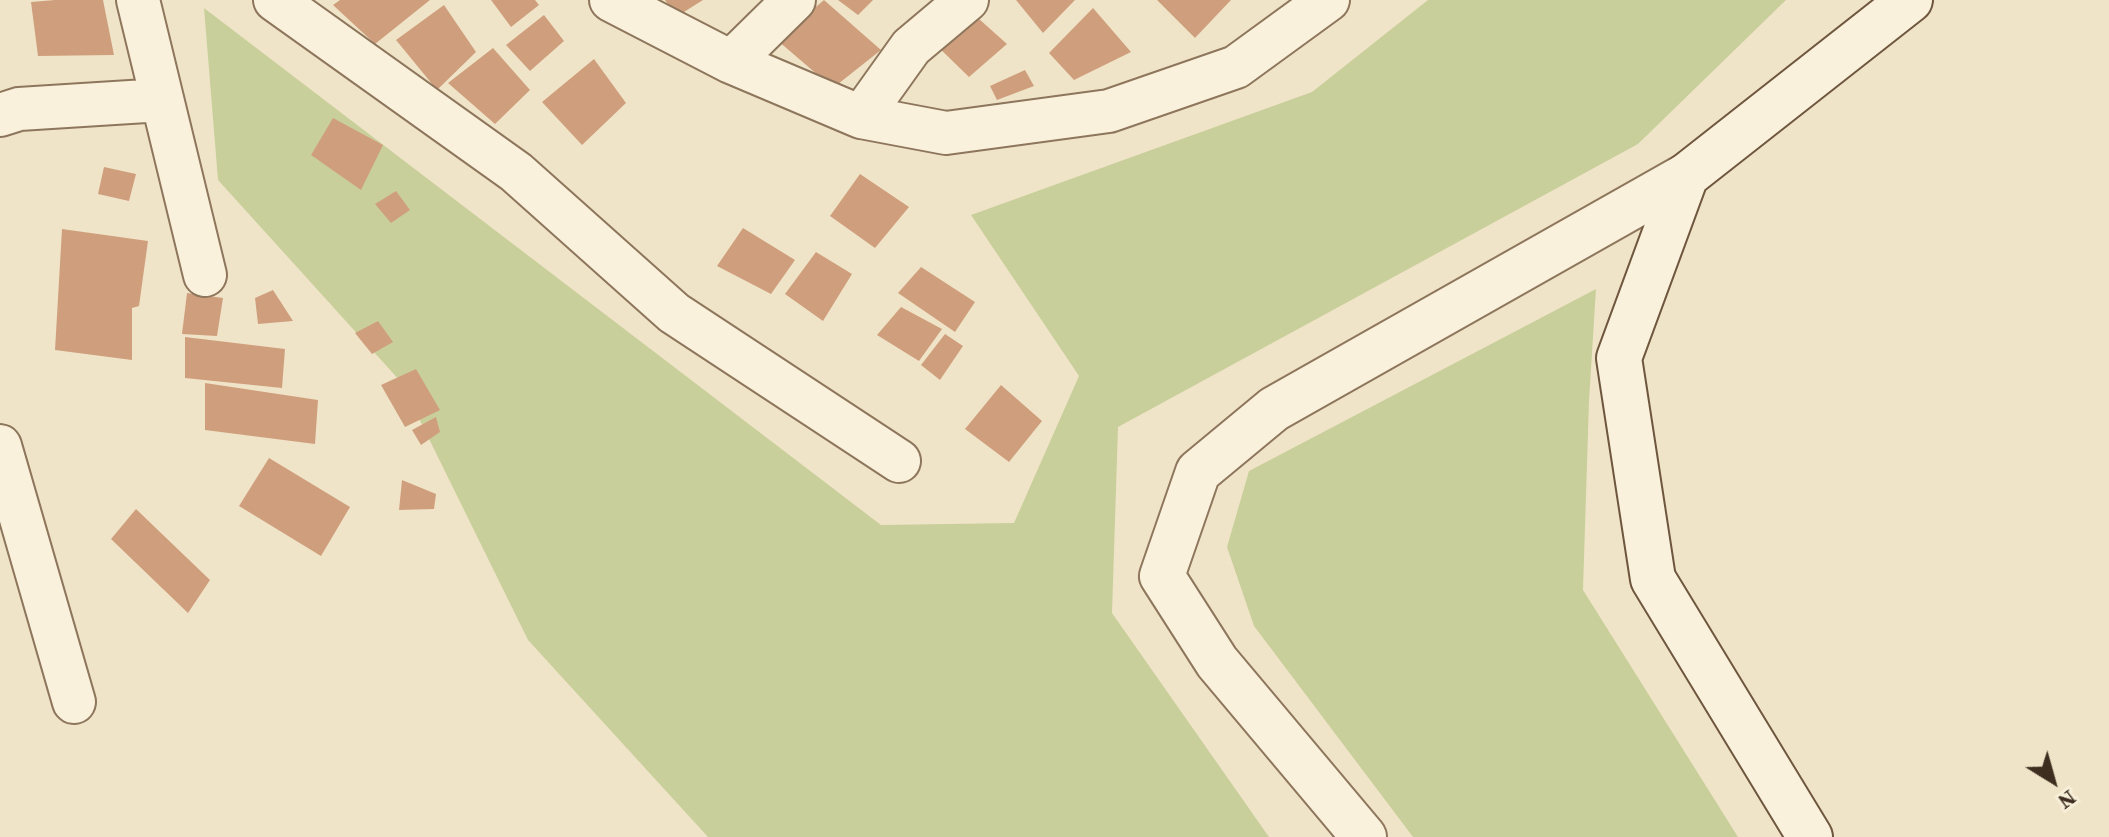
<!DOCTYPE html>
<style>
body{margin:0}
#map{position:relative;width:2109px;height:837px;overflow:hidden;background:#f0e4c8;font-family:"Source Serif 4",serif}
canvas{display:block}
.north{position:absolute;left:2013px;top:741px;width:80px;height:80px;-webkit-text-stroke:6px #f7eed8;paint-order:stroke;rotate:143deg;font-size:22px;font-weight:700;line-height:32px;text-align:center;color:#3d2e20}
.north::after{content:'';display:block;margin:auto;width:28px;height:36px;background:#3d2e20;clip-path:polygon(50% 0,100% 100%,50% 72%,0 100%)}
</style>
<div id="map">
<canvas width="2109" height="837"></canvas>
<div class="north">N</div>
</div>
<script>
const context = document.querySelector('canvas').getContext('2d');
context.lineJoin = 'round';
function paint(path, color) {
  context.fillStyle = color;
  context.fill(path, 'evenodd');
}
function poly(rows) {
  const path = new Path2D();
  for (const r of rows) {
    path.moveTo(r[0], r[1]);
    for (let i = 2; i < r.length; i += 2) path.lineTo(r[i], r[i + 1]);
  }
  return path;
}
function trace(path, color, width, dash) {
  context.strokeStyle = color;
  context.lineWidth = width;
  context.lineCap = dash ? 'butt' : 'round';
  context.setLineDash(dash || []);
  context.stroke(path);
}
paint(poly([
 [1428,0,1786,0,1638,144,1118,427,1112,613,1269,837,708,837,528,640,401,382,218,180,204,8,881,525,1014,523,1079,376,971,215,1312,92],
 [1596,289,1589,401,1583,590,1738,837,1413,837,1254,626,1227,547,1249,471]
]), '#c9cf9b');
paint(poly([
 [55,0,103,0,114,55,38,56,31,2],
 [340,0,430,0,375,44,333,5],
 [491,0,535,0,539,5,511,27],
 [665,0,703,0,676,17],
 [824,0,881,50,833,88,777,40],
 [838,0,873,0,858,15],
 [1016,0,1075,0,1043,33],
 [1157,0,1231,0,1195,38],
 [444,5,476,52,437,90,396,40],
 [1093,8,1131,52,1074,80,1049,53],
 [969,10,1007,44,969,77,932,41],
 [544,15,564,41,530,71,506,45],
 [493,48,530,90,495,124,448,83],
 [594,59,626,103,582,145,542,102],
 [1025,70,1034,86,997,100,990,86],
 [333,118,383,145,361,190,311,155],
 [104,167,136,174,129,201,98,194],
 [860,174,909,207,875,248,830,216],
 [396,191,410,210,391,223,375,204],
 [743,228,795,260,771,294,717,266],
 [62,229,148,241,139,306,132,308,132,360,55,350],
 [816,252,852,274,823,321,785,294],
 [921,267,975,302,955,332,898,293],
 [273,290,293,321,258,324,255,298],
 [187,293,223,298,217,336,182,334],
 [901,307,942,329,919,361,877,335],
 [378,321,393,342,372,354,355,333],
 [945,334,963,346,940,380,921,365],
 [185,337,285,349,282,388,185,378],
 [416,369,440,410,405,427,381,385],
 [205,383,318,400,315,444,205,430],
 [1001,385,1042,421,1009,462,965,429],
 [436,417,440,432,421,445,412,430],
 [269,458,350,507,321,556,239,506],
 [402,480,436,494,434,509,399,510],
 [136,509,210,580,188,613,111,539]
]), '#cf9f7d');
const minor = poly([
 [138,0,205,275],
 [275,0,516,172,674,313,899,461],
 [611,0,731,62,861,117,946,133,1109,111,1236,67,1328,0],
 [731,62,794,0],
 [0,115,19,109,162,100],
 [861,117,911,47,967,0],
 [0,446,74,702]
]);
const tertiary = poly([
 [1364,837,1217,662,1162,576,1198,472,1274,409,1686,176]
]);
const secondary = poly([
 [1810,837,1653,579,1619,358,1686,176,1910,0]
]);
trace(minor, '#8d765c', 46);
trace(tertiary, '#8d765c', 48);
trace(secondary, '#6f573f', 48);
trace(minor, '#faf1dc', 42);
trace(tertiary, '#faf1dc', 44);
trace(secondary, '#faf1dc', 44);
</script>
